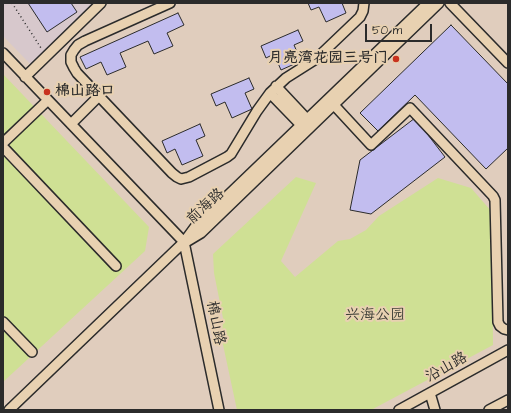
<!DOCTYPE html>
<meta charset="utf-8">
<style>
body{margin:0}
#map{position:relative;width:511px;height:413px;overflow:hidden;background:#e0cdbd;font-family:"Architects Daughter",sans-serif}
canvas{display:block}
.frame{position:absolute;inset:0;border:4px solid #2b2b2b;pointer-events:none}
.scale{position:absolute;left:365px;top:24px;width:67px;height:18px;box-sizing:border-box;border:2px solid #2b2b2b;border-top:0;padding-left:5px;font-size:12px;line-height:14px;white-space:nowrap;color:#2b2b2b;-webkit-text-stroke:3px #e8d1b1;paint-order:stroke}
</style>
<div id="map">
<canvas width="511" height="413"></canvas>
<div class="frame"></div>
<div class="scale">50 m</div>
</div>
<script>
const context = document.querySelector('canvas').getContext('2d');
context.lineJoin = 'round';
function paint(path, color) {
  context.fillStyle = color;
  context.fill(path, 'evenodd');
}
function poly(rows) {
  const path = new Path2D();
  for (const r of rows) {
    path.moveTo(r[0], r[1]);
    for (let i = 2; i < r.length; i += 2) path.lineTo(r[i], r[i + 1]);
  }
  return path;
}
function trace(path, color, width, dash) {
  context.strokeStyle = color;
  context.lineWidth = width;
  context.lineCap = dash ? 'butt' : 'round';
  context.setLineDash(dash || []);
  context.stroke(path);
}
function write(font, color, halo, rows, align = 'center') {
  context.font = font + ' "Architects Daughter","LXGW WenKai TC",sans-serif';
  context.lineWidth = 4;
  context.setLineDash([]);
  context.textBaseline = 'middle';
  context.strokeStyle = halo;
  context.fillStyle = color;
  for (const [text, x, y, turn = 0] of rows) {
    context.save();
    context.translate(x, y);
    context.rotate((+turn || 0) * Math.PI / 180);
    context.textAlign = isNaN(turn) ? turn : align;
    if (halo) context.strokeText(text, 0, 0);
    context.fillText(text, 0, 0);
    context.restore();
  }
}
paint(poly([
 [3,3,105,3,36,70,3,36]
]), '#d7c8cc');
paint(poly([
 [3,74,149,227,145,251,3,382],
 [296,177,316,183,281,261,295,277,338,241,350,239,366,230,379,216,438,178,471,188,492,212,493,345,371,410,237,410,222,340,223,318,214,273,213,254]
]), '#cfe094');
const building = poly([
 [28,3,71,3,77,12,47,32,28,3],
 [308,3,342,3,346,13,326,22,319,7,311,10,308,3],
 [178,13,184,25,167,33,173,46,154,54,148,41,120,53,126,67,107,75,101,62,86,69,80,57,178,13],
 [451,25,508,84,508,148,486,169,415,95,378,131,360,113,451,25],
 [298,30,303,41,294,45,301,61,281,70,274,54,266,58,261,46,298,30],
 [249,78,254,89,245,93,252,109,232,118,225,102,216,106,211,94,249,78],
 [415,118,445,157,371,214,350,210,360,160,415,118],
 [200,124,205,136,196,140,203,156,182,165,175,149,167,153,162,141,200,124]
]);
paint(building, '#c2bdef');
trace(building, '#2b2b2b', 1);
const minor = poly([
 [170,3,85,41,78,45,74,50,71,55,71,62,74,68,77,73,172,173,177,177,181,179,189,177,227,157,231,154,257,111,270,93,286,78,316,59,360,17,363,11,364,3],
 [450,3,508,63],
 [3,53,184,242],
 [25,77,101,3],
 [276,86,307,119],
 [270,93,301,125],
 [334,105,371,145,410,108,493,196,495,200,498,322,500,326,504,329,508,330],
 [71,124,99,96],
 [3,143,48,100],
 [3,147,116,266],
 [184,242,219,410],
 [186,242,201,233,439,3],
 [3,322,32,352],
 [430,393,435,410],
 [9,410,184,242,195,227,428,3],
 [399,410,508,350],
 [489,410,508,400]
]);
trace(minor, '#2b2b2b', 12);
trace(poly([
 [12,3,41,48]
]), '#2b2b2b', 1.5, [1, 3]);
trace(minor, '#e8d1b1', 9);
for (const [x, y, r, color] of [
 [396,59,4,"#c8321e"],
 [47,92,4,"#c8321e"]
]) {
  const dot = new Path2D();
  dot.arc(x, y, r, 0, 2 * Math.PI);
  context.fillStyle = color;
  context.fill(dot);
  trace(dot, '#e8d1b1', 1.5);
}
write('bold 15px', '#2b2b2b', '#e8d1b1', [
 ["月亮湾花园三号门",388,59],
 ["棉山路口",55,92,"left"]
], 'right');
write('15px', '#2b2b2b', '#e8d1b1', [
 ["前海路",206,207,-42],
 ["棉山路",215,323,79],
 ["沿山路",447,368,-29]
]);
write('15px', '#3b3d36', '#e8d1b1', [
 ["兴海公园",375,316]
]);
</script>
